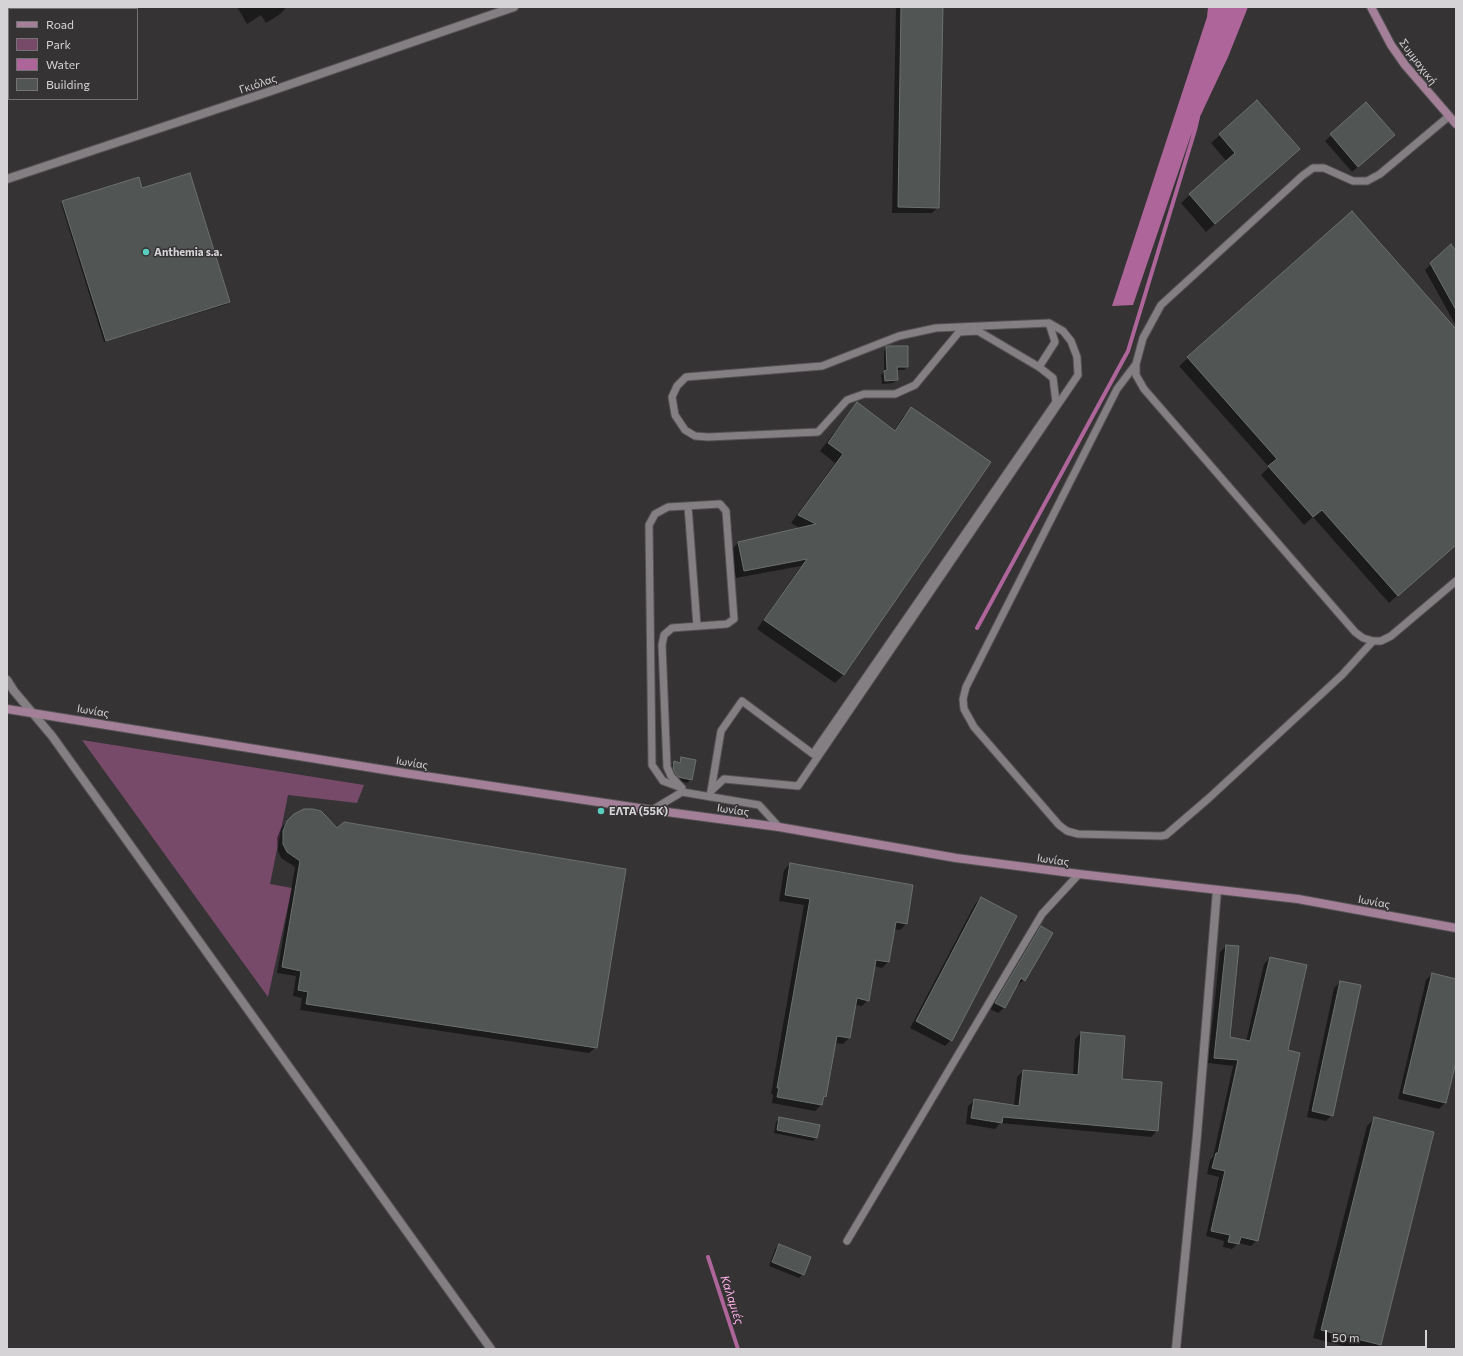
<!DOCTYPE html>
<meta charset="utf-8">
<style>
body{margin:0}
#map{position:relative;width:1463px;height:1356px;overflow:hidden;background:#363335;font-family:Commissioner,sans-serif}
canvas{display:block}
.frame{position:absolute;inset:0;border:8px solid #d5d3d5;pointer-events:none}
.legend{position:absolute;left:8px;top:8px;width:130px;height:92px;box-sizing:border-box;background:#363335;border:1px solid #767375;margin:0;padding:5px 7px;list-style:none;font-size:12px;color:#d5d3d5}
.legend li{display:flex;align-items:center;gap:8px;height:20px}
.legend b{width:20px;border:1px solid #767375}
.scale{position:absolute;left:1325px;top:1330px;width:102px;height:18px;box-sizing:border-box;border:2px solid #d5d3d5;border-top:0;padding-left:5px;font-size:12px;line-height:14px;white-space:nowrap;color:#d5d3d5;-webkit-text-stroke:3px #363335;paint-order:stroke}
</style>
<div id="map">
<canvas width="1463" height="1356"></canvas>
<div class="frame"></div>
<ul class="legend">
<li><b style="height:5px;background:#a37f98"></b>Road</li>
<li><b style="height:11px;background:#774a6a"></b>Park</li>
<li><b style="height:11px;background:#ae669a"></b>Water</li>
<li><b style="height:11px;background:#515655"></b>Building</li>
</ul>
<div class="scale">50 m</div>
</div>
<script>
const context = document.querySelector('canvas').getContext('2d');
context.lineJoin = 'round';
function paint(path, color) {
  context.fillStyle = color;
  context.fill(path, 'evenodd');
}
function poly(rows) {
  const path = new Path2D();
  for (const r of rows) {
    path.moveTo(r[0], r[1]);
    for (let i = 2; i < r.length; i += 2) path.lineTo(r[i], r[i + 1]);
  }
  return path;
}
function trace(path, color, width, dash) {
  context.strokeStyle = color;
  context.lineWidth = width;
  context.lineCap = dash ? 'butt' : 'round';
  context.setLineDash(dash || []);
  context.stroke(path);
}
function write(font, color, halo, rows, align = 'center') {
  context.font = font + ' Commissioner,sans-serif';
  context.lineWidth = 3;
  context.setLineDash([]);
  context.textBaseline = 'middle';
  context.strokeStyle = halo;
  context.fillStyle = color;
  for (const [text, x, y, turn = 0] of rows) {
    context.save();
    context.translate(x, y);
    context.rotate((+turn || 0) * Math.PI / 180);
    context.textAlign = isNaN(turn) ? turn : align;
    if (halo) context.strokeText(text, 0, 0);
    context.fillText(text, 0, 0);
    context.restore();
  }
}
paint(poly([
 [82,740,364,785,357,803,288,795,270,884,292,888,268,997]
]), '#774a6a');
paint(poly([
 [1208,7,1248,7,1228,57,1190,138,1133,305,1112,306,1207,17]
]), '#ae669a');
paint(poly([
 [237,7,284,7,285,9,279,15,266,23,261,15,247,24],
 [896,7,946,7,942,7,938,207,932,213,892,213],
 [1257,102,1299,149,1206,232,1181,203,1227,162,1211,143],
 [1366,104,1387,141,1352,172,1325,141],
 [141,189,229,302,228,304,104,342,61,203,63,202],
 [1456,253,1456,326,1425,270,1431,264],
 [1456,331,1456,544,1389,603,1313,517,1304,525,1261,475,1269,467,1179,366,1188,358],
 [887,347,907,367,904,370,896,370,897,380,893,383,882,384,881,375,884,372,884,351],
 [858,404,894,431,903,417,911,409,990,463,843,675,835,683,757,629,801,566,736,578,730,552,738,543,801,529,791,523,835,463,820,451,850,412],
 [682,758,691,779,687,783,674,780,669,772,671,766,674,762,678,763],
 [288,821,337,829,596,1047,589,1053,300,1010,302,998,293,996,296,976,277,973,295,867,281,858,278,851,277,838,281,828],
 [790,864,906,924,900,930,893,929,888,962,882,968,874,966,868,1000,862,1006,855,1005,849,1038,843,1044,835,1043,825,1096,822,1100,821,1105,815,1111,772,1103,773,1094,771,1094,804,905,779,901,784,870],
 [981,898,951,1040,945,1046,910,1028,975,904],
 [1041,927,1024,980,1018,985,1017,984,1004,1008,998,1013,990,1009,1035,933],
 [1226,946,1229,1038,1246,1042,1264,964,1270,958,1286,1051,1257,1240,1251,1246,1238,1243,1232,1249,1223,1247,1224,1241,1206,1236,1219,1177,1207,1174,1210,1160,1213,1157,1233,1066,1208,1063,1220,952],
 [1432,974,1456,980,1456,1058,1445,1103,1439,1109,1398,1099,1426,980],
 [1340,982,1332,1115,1326,1121,1307,1117,1334,988],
 [1081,1033,1121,1080,1157,1131,1151,1137,1000,1123,995,1129,966,1124,968,1106,975,1100,1014,1106,1017,1077,1023,1071,1073,1075,1075,1039],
 [780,1118,817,1137,813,1141,774,1133,776,1122],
 [1375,1118,1433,1132,1380,1345,1376,1349,1355,1349,1313,1338,1367,1126],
 [779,1245,803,1274,799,1278,769,1266,775,1249]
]), '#0007');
trace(poly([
 [977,628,1128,351,1195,130,1198,117],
 [708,1257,738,1349]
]), '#ae669a', 4);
const building = poly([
 [901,7,943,7,939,208,898,207,901,7],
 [1257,100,1300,149,1215,224,1189,194,1235,153,1219,134,1257,100],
 [1366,102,1395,135,1358,167,1330,134,1366,102],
 [190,173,230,302,106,341,62,201,139,177,142,188,190,173],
 [1352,211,1456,329,1456,545,1398,596,1322,510,1313,517,1268,466,1277,459,1187,357,1352,211],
 [1451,244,1456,251,1456,310,1430,263,1451,244],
 [886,346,908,346,908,367,897,367,898,380,885,381,884,371,887,370,886,346],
 [857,402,895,431,911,407,991,462,844,675,764,620,807,559,744,571,738,542,816,524,798,515,843,454,828,443,857,402],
 [681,757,696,760,692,780,678,777,675,773,673,768,674,761,680,763,681,757],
 [304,809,313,809,321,811,326,816,337,828,344,822,626,869,597,1048,306,1004,308,992,298,990,301,971,282,967,300,861,287,852,283,844,283,831,287,821,294,814,304,809],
 [790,863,913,885,907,924,896,922,889,962,876,960,869,1001,857,998,850,1038,837,1036,826,1097,824,1096,822,1105,777,1097,779,1088,777,1088,810,899,785,895,790,863],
 [981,897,1017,916,952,1041,916,1021,981,897],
 [1041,926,1053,933,1025,981,1021,978,1005,1008,995,1003,1041,926],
 [1226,945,1239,946,1230,1037,1250,1041,1270,957,1307,965,1288,1050,1300,1053,1258,1241,1241,1237,1239,1244,1228,1242,1230,1235,1211,1231,1225,1171,1212,1168,1216,1153,1218,1153,1238,1060,1214,1058,1226,945],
 [1432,973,1456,979,1456,1062,1446,1103,1403,1093,1432,973],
 [1340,981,1361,985,1333,1116,1312,1111,1340,981],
 [1081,1032,1125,1036,1122,1079,1162,1082,1158,1131,1003,1117,1002,1123,971,1118,974,1099,1019,1106,1023,1070,1078,1075,1081,1032],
 [779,1117,820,1125,817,1138,777,1130,779,1117],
 [1374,1117,1434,1132,1381,1345,1321,1330,1374,1117],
 [779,1244,811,1257,804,1275,772,1262,779,1244]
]);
paint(building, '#515655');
trace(building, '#6a706f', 1);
const lane = poly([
 [1448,117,1380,174,1367,181,1353,181,1324,168,1313,168,1302,176,1161,305,1143,338,1136,364,1136,375,1144,389,1355,632,1363,638,1373,641,1381,641,1391,636,1456,581],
 [1136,364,1117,389,966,687,963,699,964,709,974,727,1059,825,1067,831,1078,834,1161,836,1166,835,1209,798,1342,675,1373,641],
 [1039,367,1055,342,1049,323],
 [688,506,697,626],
 [682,792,682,788,671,776,667,767,662,645,664,635,672,628,727,624,734,619,726,511,720,504,668,507,655,514,649,525,652,765,663,781,682,788],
 [710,797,721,731,742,701,813,754,1056,402,1053,378,1039,367,978,331,959,332,915,385,895,394,864,394,847,400,818,432,708,437,695,436,685,430,675,415,672,397,677,386,686,377,822,366,899,336,936,328,1049,323,1063,331,1071,341,1077,357,1078,375,798,786,724,779,711,791],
 [652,810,682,792,759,805,779,827],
 [847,1241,1042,914,1079,874]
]);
const street = poly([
 [7,179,268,92,514,7],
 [7,680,14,691,52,736,491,1349],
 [1176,1349,1197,1135,1217,890]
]);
const secondary = poly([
 [1371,7,1391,45,1405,65,1456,124],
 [7,709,404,773,652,810,779,827,956,858,1079,874,1298,899,1456,928]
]);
trace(lane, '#555254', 9);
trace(street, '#555254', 10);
trace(secondary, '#555254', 10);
trace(lane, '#847f82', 7);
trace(street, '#847f82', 8);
trace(secondary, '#a37f98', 8);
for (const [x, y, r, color] of [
 [146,252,4,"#59cebf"],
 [601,811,4,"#59cebf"]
]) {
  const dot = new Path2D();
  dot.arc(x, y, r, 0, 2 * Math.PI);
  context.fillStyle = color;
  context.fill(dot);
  trace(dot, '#363335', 1.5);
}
write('11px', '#d5d3d5', '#363335', [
 ["Συμμαχική",1418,62,53],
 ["Γκιόλας",258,84,-19],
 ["Ιωνίας",93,711,9],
 ["Ιωνίας",412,763,9],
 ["Ιωνίας",733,810,8],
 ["Ιωνίας",1053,860,8],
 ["Ιωνίας",1374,902,10]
]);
write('bold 11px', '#d5d3d5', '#363335', [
 ["Anthemia s.a.",154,252],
 ["ΕΛΤΑ (55Κ)",609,811]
], 'left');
write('italic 12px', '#fdafe6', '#363335', [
 ["Καλαμιές",732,1300,72]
]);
</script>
